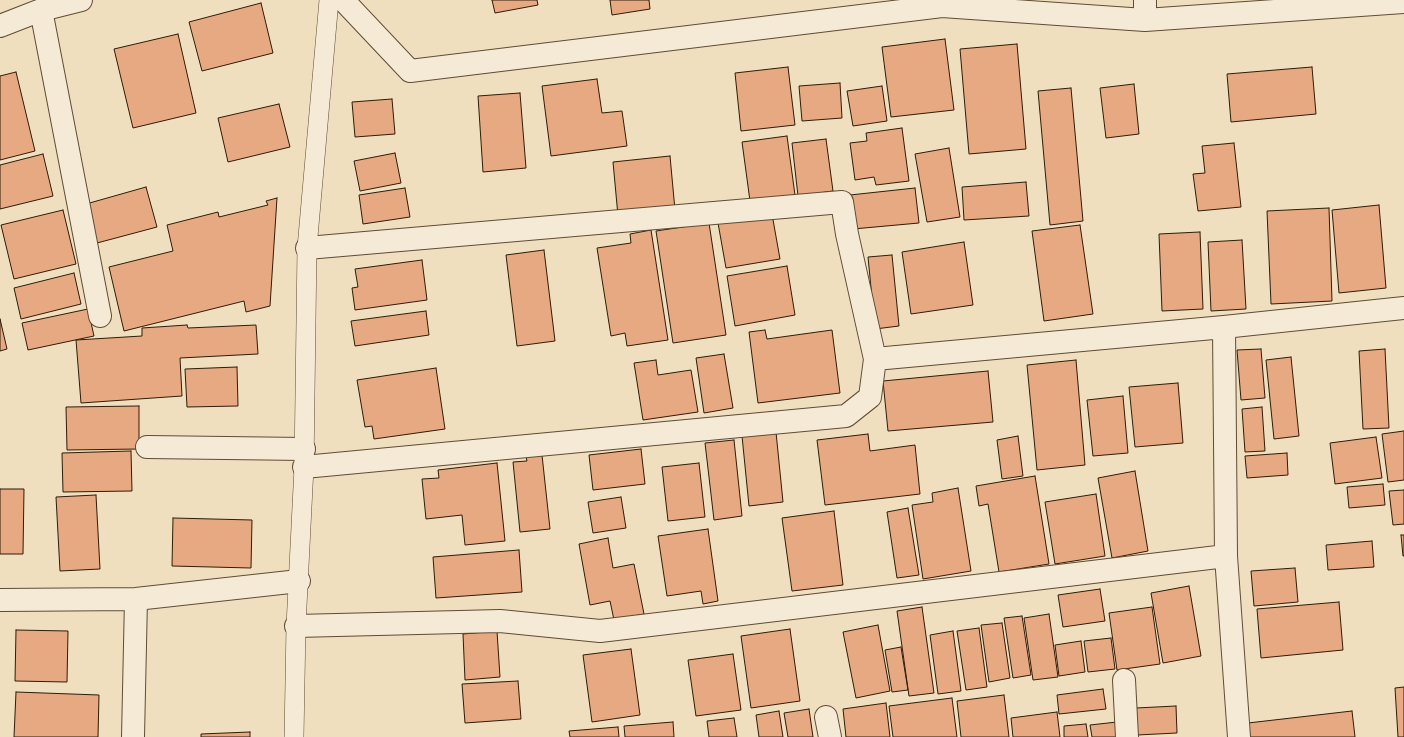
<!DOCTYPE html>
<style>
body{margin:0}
canvas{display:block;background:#efdfbe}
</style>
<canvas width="1404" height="737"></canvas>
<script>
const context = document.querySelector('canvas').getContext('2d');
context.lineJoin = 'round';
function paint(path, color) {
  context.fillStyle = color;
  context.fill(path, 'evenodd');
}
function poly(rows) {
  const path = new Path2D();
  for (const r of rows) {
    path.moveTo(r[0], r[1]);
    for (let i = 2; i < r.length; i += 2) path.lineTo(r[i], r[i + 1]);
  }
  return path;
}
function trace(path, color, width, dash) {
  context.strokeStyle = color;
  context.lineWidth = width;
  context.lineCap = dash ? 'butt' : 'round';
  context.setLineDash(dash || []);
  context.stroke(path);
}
const building = poly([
 [492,0,537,0,538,5,495,13,492,0],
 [610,0,649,0,650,9,612,15,610,0],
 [261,3,273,53,202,71,189,22,261,3],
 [178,34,196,113,133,128,114,49,178,34],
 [945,39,954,110,891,117,882,47,945,39],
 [1017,44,1026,149,969,154,960,49,1017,44],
 [788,67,795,125,741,131,735,73,788,67],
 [1312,67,1316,114,1231,122,1227,74,1312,67],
 [16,72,35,151,0,160,0,76,16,72],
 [597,79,602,113,622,111,627,146,551,156,542,86,597,79],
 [840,83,842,118,802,121,799,86,840,83],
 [1134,84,1139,134,1106,138,1100,88,1134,84],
 [882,86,887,121,853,126,847,91,882,86],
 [1071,88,1083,221,1050,225,1038,91,1071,88],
 [520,93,526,168,483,172,478,96,520,93],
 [392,99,395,134,355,137,352,102,392,99],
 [279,104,290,147,228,162,218,118,279,104],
 [902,128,909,181,876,185,874,177,855,180,850,143,867,141,866,133,902,128],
 [787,136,795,195,750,201,742,142,787,136],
 [826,139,833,191,798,196,792,143,826,139],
 [1234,143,1241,207,1198,211,1193,174,1205,173,1202,146,1234,143],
 [949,148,960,217,927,222,915,154,949,148],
 [395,153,401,183,360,191,354,161,395,153],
 [43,154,53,196,0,209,0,165,43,154],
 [670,156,675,210,618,216,613,162,670,156],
 [1026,182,1029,216,964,220,962,187,1026,182],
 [146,187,157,227,97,243,86,204,146,187],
 [405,188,410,217,363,224,359,195,405,188],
 [915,188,919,223,853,229,850,195,915,188],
 [277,198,270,306,246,312,244,301,124,331,109,267,173,251,167,225,218,212,219,217,268,205,266,201,277,198],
 [1379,205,1386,288,1339,293,1332,210,1379,205],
 [1329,208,1332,301,1271,304,1267,211,1329,208],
 [63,210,76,264,14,279,1,225,63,210],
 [772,214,780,259,726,268,718,223,772,214],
 [709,223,726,335,673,343,656,231,709,223],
 [1080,225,1093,314,1044,321,1032,231,1080,225],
 [651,230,668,340,627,346,625,333,611,336,597,248,631,243,630,234,651,230],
 [1200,232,1203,309,1162,311,1159,234,1200,232],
 [1242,240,1246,309,1211,311,1208,242,1242,240],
 [964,242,973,305,911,314,902,252,964,242],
 [544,250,555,341,517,346,506,255,544,250],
 [892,255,899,326,875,329,868,257,892,255],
 [422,260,427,300,355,310,352,288,358,287,355,269,422,260],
 [787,266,795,315,735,326,727,276,787,266],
 [74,273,81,304,21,319,14,288,74,273],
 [88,309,94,336,28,350,22,323,88,309],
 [426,311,429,335,355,346,351,321,426,311],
 [0,319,7,349,0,351,0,319],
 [187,325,188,328,256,325,258,354,180,358,182,396,81,403,76,340,142,336,142,328,187,325],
 [765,330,767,339,832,330,840,393,758,403,749,332,765,330],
 [1261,349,1265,398,1241,400,1237,350,1261,349],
 [1385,349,1389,428,1363,429,1359,351,1385,349],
 [724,354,733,408,704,413,696,358,724,354],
 [1291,357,1299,436,1274,439,1266,360,1291,357],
 [656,360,658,375,691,370,698,412,643,420,634,363,656,360],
 [1076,360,1085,465,1037,470,1027,365,1076,360],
 [237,367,238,406,187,407,185,369,237,367],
 [436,368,445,429,374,439,372,426,365,427,357,380,436,368],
 [988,371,993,422,888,431,883,381,988,371],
 [1178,383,1183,443,1135,447,1129,387,1178,383],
 [1123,396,1128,453,1093,456,1087,400,1123,396],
 [139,406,139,449,67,450,66,407,139,406],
 [1262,407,1265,451,1245,452,1242,409,1262,407],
 [1404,431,1404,480,1388,482,1382,434,1404,431],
 [776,432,783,502,749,506,742,436,776,432],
 [868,434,870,451,915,445,920,494,825,505,817,440,868,434],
 [1018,436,1023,476,1002,479,997,440,1018,436],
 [1376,437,1382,478,1335,484,1330,443,1376,437],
 [734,440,742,516,714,520,705,443,734,440],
 [641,449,645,484,593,490,589,455,641,449],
 [131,451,132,491,63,492,62,453,131,451],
 [1287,453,1288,475,1247,478,1245,456,1287,453],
 [542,455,550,529,520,532,513,462,527,461,526,457,542,455],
 [497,463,505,541,465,545,462,515,426,519,422,479,439,478,438,470,497,463],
 [699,463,705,517,668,521,662,467,699,463],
 [1135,471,1148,551,1112,558,1098,478,1135,471],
 [1035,476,1049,564,999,572,988,504,979,506,976,486,1035,476],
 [1383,484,1385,505,1349,508,1347,487,1383,484],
 [958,488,971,571,923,579,912,505,933,502,932,493,958,488],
 [0,489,24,489,23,554,0,554,0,489],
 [1404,490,1404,524,1393,525,1389,491,1404,490],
 [1096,494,1105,556,1055,564,1045,502,1096,494],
 [96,495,100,569,60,571,56,497,96,495],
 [621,497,626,528,593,533,588,502,621,497],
 [908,508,919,575,897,578,887,512,908,508],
 [834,511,843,585,792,591,782,518,834,511],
 [173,518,252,520,251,568,172,566,173,518],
 [708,529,718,601,703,604,701,591,667,596,658,536,708,529],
 [1401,535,1404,535,1404,556,1403,556,1401,535],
 [608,538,613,568,634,564,644,614,614,620,610,601,590,605,579,544,608,538],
 [1372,541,1374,567,1328,570,1326,545,1372,541],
 [519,550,522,592,436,598,433,557,519,550],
 [1295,568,1298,602,1254,606,1251,571,1295,568],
 [1189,586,1201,656,1163,663,1151,593,1189,586],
 [1100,589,1105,621,1063,627,1058,595,1100,589],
 [1339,602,1343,650,1261,658,1257,609,1339,602],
 [922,607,934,693,909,696,897,611,922,607],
 [1152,607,1160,664,1117,670,1109,613,1152,607],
 [1049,614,1058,677,1033,680,1024,618,1049,614],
 [1022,616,1031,675,1013,678,1004,618,1022,616],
 [1002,623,1010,678,989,682,981,625,1002,623],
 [878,625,890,691,856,698,843,632,878,625],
 [979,628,987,687,966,690,957,631,979,628],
 [790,629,800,701,751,708,741,636,790,629],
 [16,630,68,631,67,682,15,681,16,630],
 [497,631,500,677,465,680,463,634,497,631],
 [953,631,961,691,938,694,930,635,953,631],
 [1111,638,1115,669,1088,672,1084,641,1111,638],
 [1081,641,1085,672,1059,676,1055,645,1081,641],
 [901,647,908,690,892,692,885,650,901,647],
 [631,649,640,715,592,722,583,655,631,649],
 [733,654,741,710,696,716,688,660,733,654],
 [518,681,521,719,465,723,462,684,518,681],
 [1404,687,1404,737,1398,737,1395,688,1404,687],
 [1103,689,1106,709,1059,714,1057,695,1103,689],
 [16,692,99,695,98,737,14,737,16,692],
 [1004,695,1009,737,961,737,957,701,1004,695],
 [952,698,957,737,893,737,889,706,952,698],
 [886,703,890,737,846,737,843,709,886,703],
 [1176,706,1177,733,1137,735,1136,708,1176,706],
 [809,709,813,737,788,737,784,713,809,709],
 [779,711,783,737,759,737,756,715,779,711],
 [1352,711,1355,737,1249,737,1248,723,1352,711],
 [1057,712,1060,737,1013,737,1011,718,1057,712],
 [734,718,737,737,709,737,707,721,734,718],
 [673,722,674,737,625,737,624,726,673,722],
 [1117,722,1118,737,1092,737,1090,725,1117,722],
 [1086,724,1088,737,1064,737,1064,726,1086,724],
 [618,727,619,737,570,737,569,731,618,727],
 [250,732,250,737,201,737,201,734,250,732]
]);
paint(building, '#e6a981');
trace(building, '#2f1b09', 1);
const lane = poly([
 [294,737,296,626,304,467,307,248,329,0]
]);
const street = poly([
 [343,0,410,71,942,6,1145,20,1404,2],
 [1145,0,1145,20],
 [41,10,100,316],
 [0,26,41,10,81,0],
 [307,248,842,202,847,234,875,359],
 [147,447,304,449],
 [304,467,846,416,870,397,875,359,1224,327,1404,308],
 [1226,556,1239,737],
 [0,600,136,599,299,581],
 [296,626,500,621,600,631,1226,556,1224,327],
 [1124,680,1127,737],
 [826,717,830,737],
 [133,737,136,599]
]);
trace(lane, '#5f4c36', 20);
trace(street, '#5f4c36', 24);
trace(lane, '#f5ead5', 19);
trace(street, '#f5ead5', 22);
</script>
